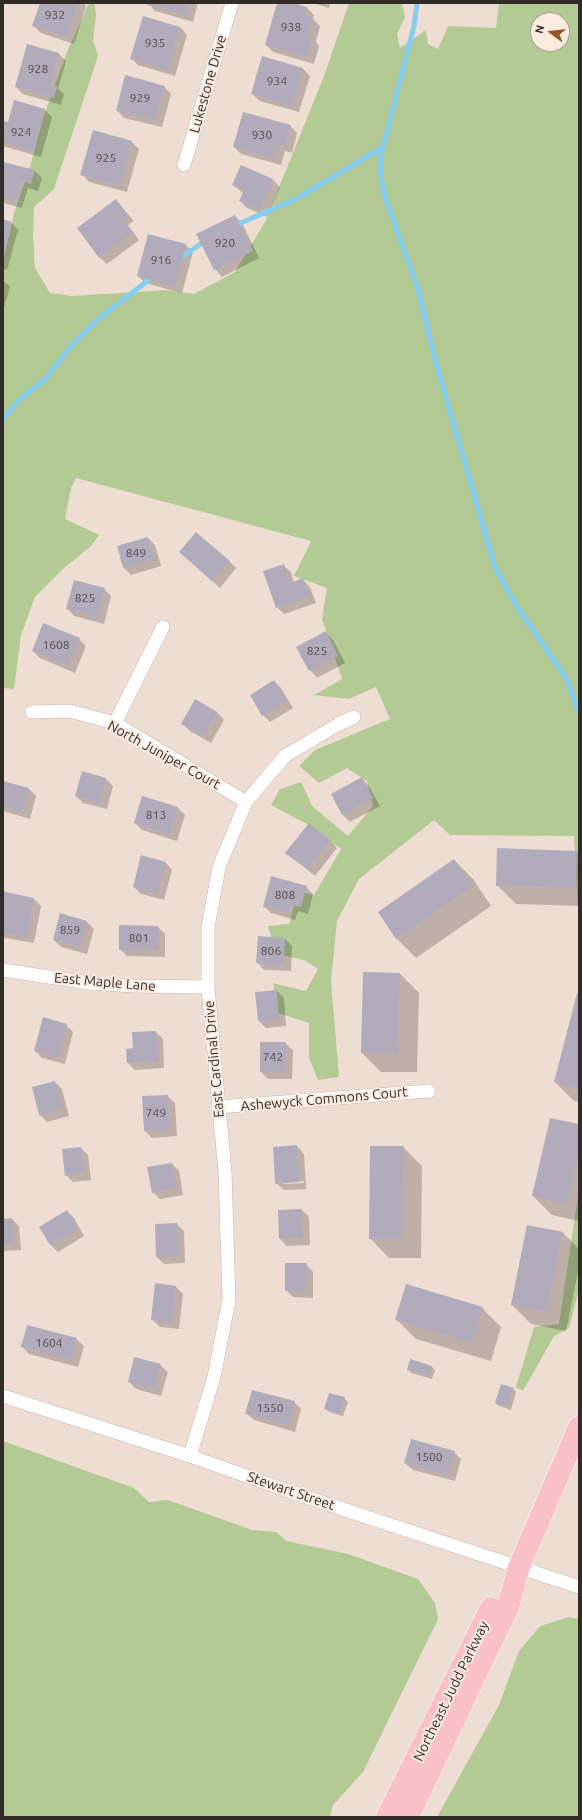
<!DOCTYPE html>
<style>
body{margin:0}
#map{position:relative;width:582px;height:1820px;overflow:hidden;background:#eeddd3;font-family:Ubuntu,sans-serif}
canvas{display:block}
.frame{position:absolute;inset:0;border:4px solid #322c28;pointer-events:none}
.north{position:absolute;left:530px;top:12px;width:40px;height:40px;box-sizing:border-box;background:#fbeae0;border:1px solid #ab9e96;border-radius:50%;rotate:285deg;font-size:11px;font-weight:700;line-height:16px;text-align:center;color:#322c28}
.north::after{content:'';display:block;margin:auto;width:14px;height:18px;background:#965521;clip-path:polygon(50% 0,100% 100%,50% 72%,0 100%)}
</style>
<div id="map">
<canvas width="582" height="1820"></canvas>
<div class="frame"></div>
<div class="north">N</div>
</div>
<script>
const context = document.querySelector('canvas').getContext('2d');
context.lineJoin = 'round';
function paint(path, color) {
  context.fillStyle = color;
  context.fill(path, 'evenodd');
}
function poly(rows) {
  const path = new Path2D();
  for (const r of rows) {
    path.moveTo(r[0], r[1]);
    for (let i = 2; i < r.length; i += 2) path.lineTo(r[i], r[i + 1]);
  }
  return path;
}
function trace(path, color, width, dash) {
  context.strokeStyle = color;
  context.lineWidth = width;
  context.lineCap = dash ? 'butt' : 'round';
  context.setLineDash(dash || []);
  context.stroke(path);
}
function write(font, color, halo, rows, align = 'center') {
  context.font = font + ' Ubuntu,sans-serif';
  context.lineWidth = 4;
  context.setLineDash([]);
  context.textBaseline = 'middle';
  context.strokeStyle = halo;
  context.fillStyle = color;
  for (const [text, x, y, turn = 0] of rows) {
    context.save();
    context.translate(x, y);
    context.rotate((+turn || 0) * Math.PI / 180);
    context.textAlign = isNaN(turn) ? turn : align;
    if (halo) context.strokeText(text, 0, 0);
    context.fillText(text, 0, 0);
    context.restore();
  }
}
paint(poly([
 [91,3,95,3,96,16,93,40,98,56,54,189,34,207,33,235,35,268,50,293,72,296,167,290,194,294,235,272,265,222,324,76,349,3,402,3,405,17,397,34,400,48,426,30,428,44,438,49,448,26,496,28,499,3,579,3,579,928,574,836,450,835,434,820,359,879,337,921,331,981,339,1077,318,1080,309,1058,309,1023,278,1013,273,983,306,991,318,969,304,960,281,955,273,943,268,926,289,924,298,891,314,895,341,849,311,826,271,805,280,789,301,782,312,806,348,836,373,806,367,781,347,768,319,783,299,766,315,750,390,719,376,687,349,699,314,695,342,679,322,619,327,588,294,576,311,541,76,478,71,488,65,519,99,535,90,547,64,568,35,597,21,635,14,689,3,688,3,261,15,210,30,167,44,115,67,52,88,5],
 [538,20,562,20,562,44,538,44],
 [579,1189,579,1289,569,1328,554,1336,523,1391,516,1387,534,1327,559,1324],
 [3,1441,134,1488,149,1502,168,1500,252,1530,276,1532,287,1541,348,1554,418,1579,435,1603,438,1619,363,1772,333,1805,330,1817,3,1817],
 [569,1617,579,1619,579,1817,437,1817,499,1705,519,1651,540,1626]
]), '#b4ca94');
paint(poly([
 [41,3,83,3,86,6,74,44,41,33,34,26],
 [148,3,198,3,193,22,155,11],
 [278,3,291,3,307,8,314,15,313,19,320,26,316,42,319,46,314,64,273,52,266,45],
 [312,3,330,3,329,8],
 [180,27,187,35,175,76,138,65,131,58],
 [59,54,66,61,58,89,64,94,61,105,23,94,16,87],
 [302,68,310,76,299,112,260,101,252,94],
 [164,87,171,94,162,127,124,118,117,110],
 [15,102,45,110,52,117,41,157,3,146,3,122,9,124],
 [290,126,297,133,292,153,285,151,281,165,241,154,234,147],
 [132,142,139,149,127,192,89,182,82,174],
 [3,163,35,171,42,178,38,191,28,188,22,208,3,203],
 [241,166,273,180,280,187,267,217,247,208,240,201,243,193,233,185],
 [116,200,134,221,128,225,139,240,107,264,99,257],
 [235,216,242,223,259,258,222,277,215,269],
 [3,220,11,222,18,230,7,270,3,269],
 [186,245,193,252,182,293,145,283,138,276],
 [3,280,10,287,3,311],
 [148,538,155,545,161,566,131,575,124,568,118,547],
 [180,552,229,561,236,568,220,588],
 [283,565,291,572,294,583,303,580,310,587,316,603,284,614,277,607],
 [104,589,111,596,104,624,74,616,67,608],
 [326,633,333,640,345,663,317,678,310,670],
 [79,639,86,646,75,673,40,658,33,651],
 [274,681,281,688,293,708,270,722,263,715,251,696],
 [196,700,217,712,224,720,211,743,190,731,183,724],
 [82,772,106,779,113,786,107,809,83,803,76,796],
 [362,779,369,786,380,806,350,822,343,815,333,795],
 [3,782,29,789,36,796,30,819,3,811],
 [143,797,178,808,185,815,177,841,142,830,135,823],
 [330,840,337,848,315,876,287,853],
 [498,849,577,852,579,854,579,906,516,904,497,885],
 [454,860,473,879,491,906,416,958,397,939,379,912],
 [165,862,172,870,164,900,141,894,134,887],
 [306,887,313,894,308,914,298,911,295,920,271,913,264,906],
 [3,891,34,899,41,906,34,943,5,938,3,936],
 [86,921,94,929,87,954,61,947,54,940],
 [158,927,165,934,165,957,127,956,120,949],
 [258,937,285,939,292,946,291,971,264,970,257,962],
 [400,974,419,993,417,1072,381,1072,362,1053],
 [277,991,284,998,286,1026,266,1028,259,1021,256,993],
 [579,994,579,1102,574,1101,555,1082],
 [66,1025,73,1032,65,1064,42,1058,35,1051],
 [156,1032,163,1039,164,1068,135,1070,128,1063,134,1049],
 [285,1043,293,1050,292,1079,268,1079,261,1072],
 [55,1082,62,1089,69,1116,47,1122,40,1115,33,1088],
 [167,1096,175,1103,177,1136,152,1138,145,1131,143,1097],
 [579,1125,579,1221,552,1215,533,1196],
 [297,1146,304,1154,306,1189,284,1190,276,1183],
 [304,1181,304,1183,282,1184,282,1182],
 [403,1147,422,1166,421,1258,389,1258,370,1238],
 [81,1148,88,1155,91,1180,73,1182,66,1175],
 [172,1164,179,1171,183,1195,160,1199,153,1192],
 [302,1210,309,1217,310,1245,287,1246,280,1239],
 [67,1211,74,1218,84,1236,58,1252,51,1245,40,1227],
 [12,1219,19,1226,21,1250,3,1251,3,1220],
 [177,1224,184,1231,185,1263,164,1264,157,1257],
 [528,1226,563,1233,579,1249,579,1267,566,1331,531,1324,512,1305],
 [306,1264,313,1272,313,1298,293,1297,286,1290],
 [176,1287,183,1294,179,1329,160,1327,153,1320],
 [482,1308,501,1327,491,1361,416,1339,397,1320],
 [76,1339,84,1346,78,1367,29,1354,22,1346],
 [160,1365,168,1372,161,1396,136,1389,129,1382],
 [432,1367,435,1370,432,1379,411,1373,408,1369],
 [513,1389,516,1392,511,1410,499,1406,496,1403],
 [344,1398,348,1402,343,1416,329,1412,326,1409],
 [294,1402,301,1409,295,1432,254,1420,246,1413],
 [454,1452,461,1459,455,1481,413,1470,405,1463]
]), '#0003');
trace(poly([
 [417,3,414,26,380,159,381,178,386,200,418,289,436,363,495,567,516,605,566,678,579,713],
 [234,226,298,198,383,147],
 [179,259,205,241],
 [3,419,19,400,45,379,71,346,97,320,154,276]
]), '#85cef1', 5);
paint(poly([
 [40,3,78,3,67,37,32,26],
 [147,3,189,3,186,15,147,5],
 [277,3,294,3,307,7,305,16,313,18,308,36,312,38,307,57,265,45],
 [143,16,180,27,168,70,130,59],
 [27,44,59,53,50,84,57,86,54,98,15,87],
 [262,56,303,68,292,106,251,94],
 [125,75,165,86,155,121,116,111],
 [14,100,45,109,34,151,3,142,3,121,8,122],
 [243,112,291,125,285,147,278,144,273,159,233,147],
 [93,130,132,141,120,186,80,175],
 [3,162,35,170,31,184,21,181,15,202,3,199],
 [241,165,273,179,260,210,239,201,244,190,232,185],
 [116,199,127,214,122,218,132,232,99,258,77,228],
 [235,215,253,251,214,270,196,234],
 [3,219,11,222,4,252,3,252],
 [148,234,186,244,175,287,137,276],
 [196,532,230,561,212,581,179,552],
 [148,537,155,559,123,568,117,546],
 [284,564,290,583,303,578,310,596,276,608,263,571],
 [74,580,105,588,97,617,66,609],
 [43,623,80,638,68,666,32,651],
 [326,631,338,656,309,671,296,647],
 [274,680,287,701,262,716,250,695],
 [195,699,217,712,203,736,181,724],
 [82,771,106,778,100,803,75,796],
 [362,777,373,798,342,815,331,794],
 [3,781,29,788,23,812,3,807],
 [142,796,178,807,169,835,134,823],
 [309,823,330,840,307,869,285,853],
 [497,848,577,851,576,888,496,886],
 [141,855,166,862,157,894,133,887],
 [454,859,473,886,396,939,378,912],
 [271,876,307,886,301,907,291,905,288,913,263,907],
 [4,892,34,898,27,937,3,933],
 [60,913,87,921,80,947,53,940],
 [119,925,158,926,158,950,119,950],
 [258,936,285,938,284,965,256,963],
 [363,972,400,973,398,1054,361,1053],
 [277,990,279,1020,258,1021,255,992],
 [577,993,579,993,579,1089,554,1082],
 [43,1017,67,1024,58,1058,34,1051],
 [156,1031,158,1062,127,1063,126,1049,133,1048,132,1032],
 [260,1042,286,1042,286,1072,260,1072],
 [55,1081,63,1109,39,1115,32,1087],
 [168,1095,170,1130,144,1131,142,1096],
 [550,1118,579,1124,579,1151,567,1204,532,1196],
 [297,1145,299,1182,275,1184,273,1147],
 [370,1146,404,1146,402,1239,369,1239],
 [81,1147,84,1173,65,1176,62,1149],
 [172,1163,177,1188,152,1193,147,1167],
 [302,1209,303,1238,279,1239,278,1210],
 [67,1210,78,1229,50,1245,39,1227],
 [12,1218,14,1244,3,1244,3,1219],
 [177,1223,179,1256,156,1257,155,1224],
 [527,1225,563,1232,547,1312,511,1305],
 [285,1263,307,1263,306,1291,285,1291],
 [155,1283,176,1286,172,1323,151,1320],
 [406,1284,483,1307,472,1343,395,1320],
 [27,1325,77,1338,71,1360,21,1347],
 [134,1357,161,1364,154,1389,128,1382],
 [410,1359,432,1366,429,1376,407,1370],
 [501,1384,514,1388,507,1407,495,1403],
 [252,1390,295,1401,288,1425,245,1414],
 [329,1393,345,1397,340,1414,324,1409],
 [411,1439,455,1451,448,1475,404,1463]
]), '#b1acbc');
const minor = poly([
 [184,165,232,3],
 [32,712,70,711,115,723,246,802],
 [115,723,163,627],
 [3,970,89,983,134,986,208,987],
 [218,1107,429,1091],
 [3,1396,190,1456,291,1492,579,1587],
 [190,1456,214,1377,229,1300,225,1172,208,987,208,927,219,867,246,802,285,756,337,725,354,717]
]);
const trunk = poly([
 [387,1817,491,1608],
 [408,1817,508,1607,519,1567,579,1427]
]);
trace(minor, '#c5b5ab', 14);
trace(trunk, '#fff', 23);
trace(minor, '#fff', 13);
trace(trunk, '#fac0c8', 22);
write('12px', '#524c4d', null, [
 ["932",55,15],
 ["938",291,27],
 ["935",155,43],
 ["928",38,69],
 ["934",277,81],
 ["929",140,98],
 ["924",21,132],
 ["930",262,135],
 ["925",106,158],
 ["920",225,243],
 ["916",161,260],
 ["849",136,553],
 ["825",85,598],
 ["1608",56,645],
 ["825",317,651],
 ["813",156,815],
 ["808",285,895],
 ["859",70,930],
 ["801",139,938],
 ["806",271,951],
 ["742",273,1057],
 ["749",156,1113],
 ["1604",49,1343],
 ["1550",270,1408],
 ["1500",429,1457]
]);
write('14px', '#322c28', '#fbeae0', [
 ["Lukestone Drive",208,84,-74],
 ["North Juniper Court",164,755,29],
 ["East Maple Lane",105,982,5],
 ["East Cardinal Drive",214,1059,-95],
 ["Ashewyck Commons Court",324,1099,-5],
 ["Stewart Street",291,1491,19],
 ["Northeast Judd Parkway",451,1691,-64]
]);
</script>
